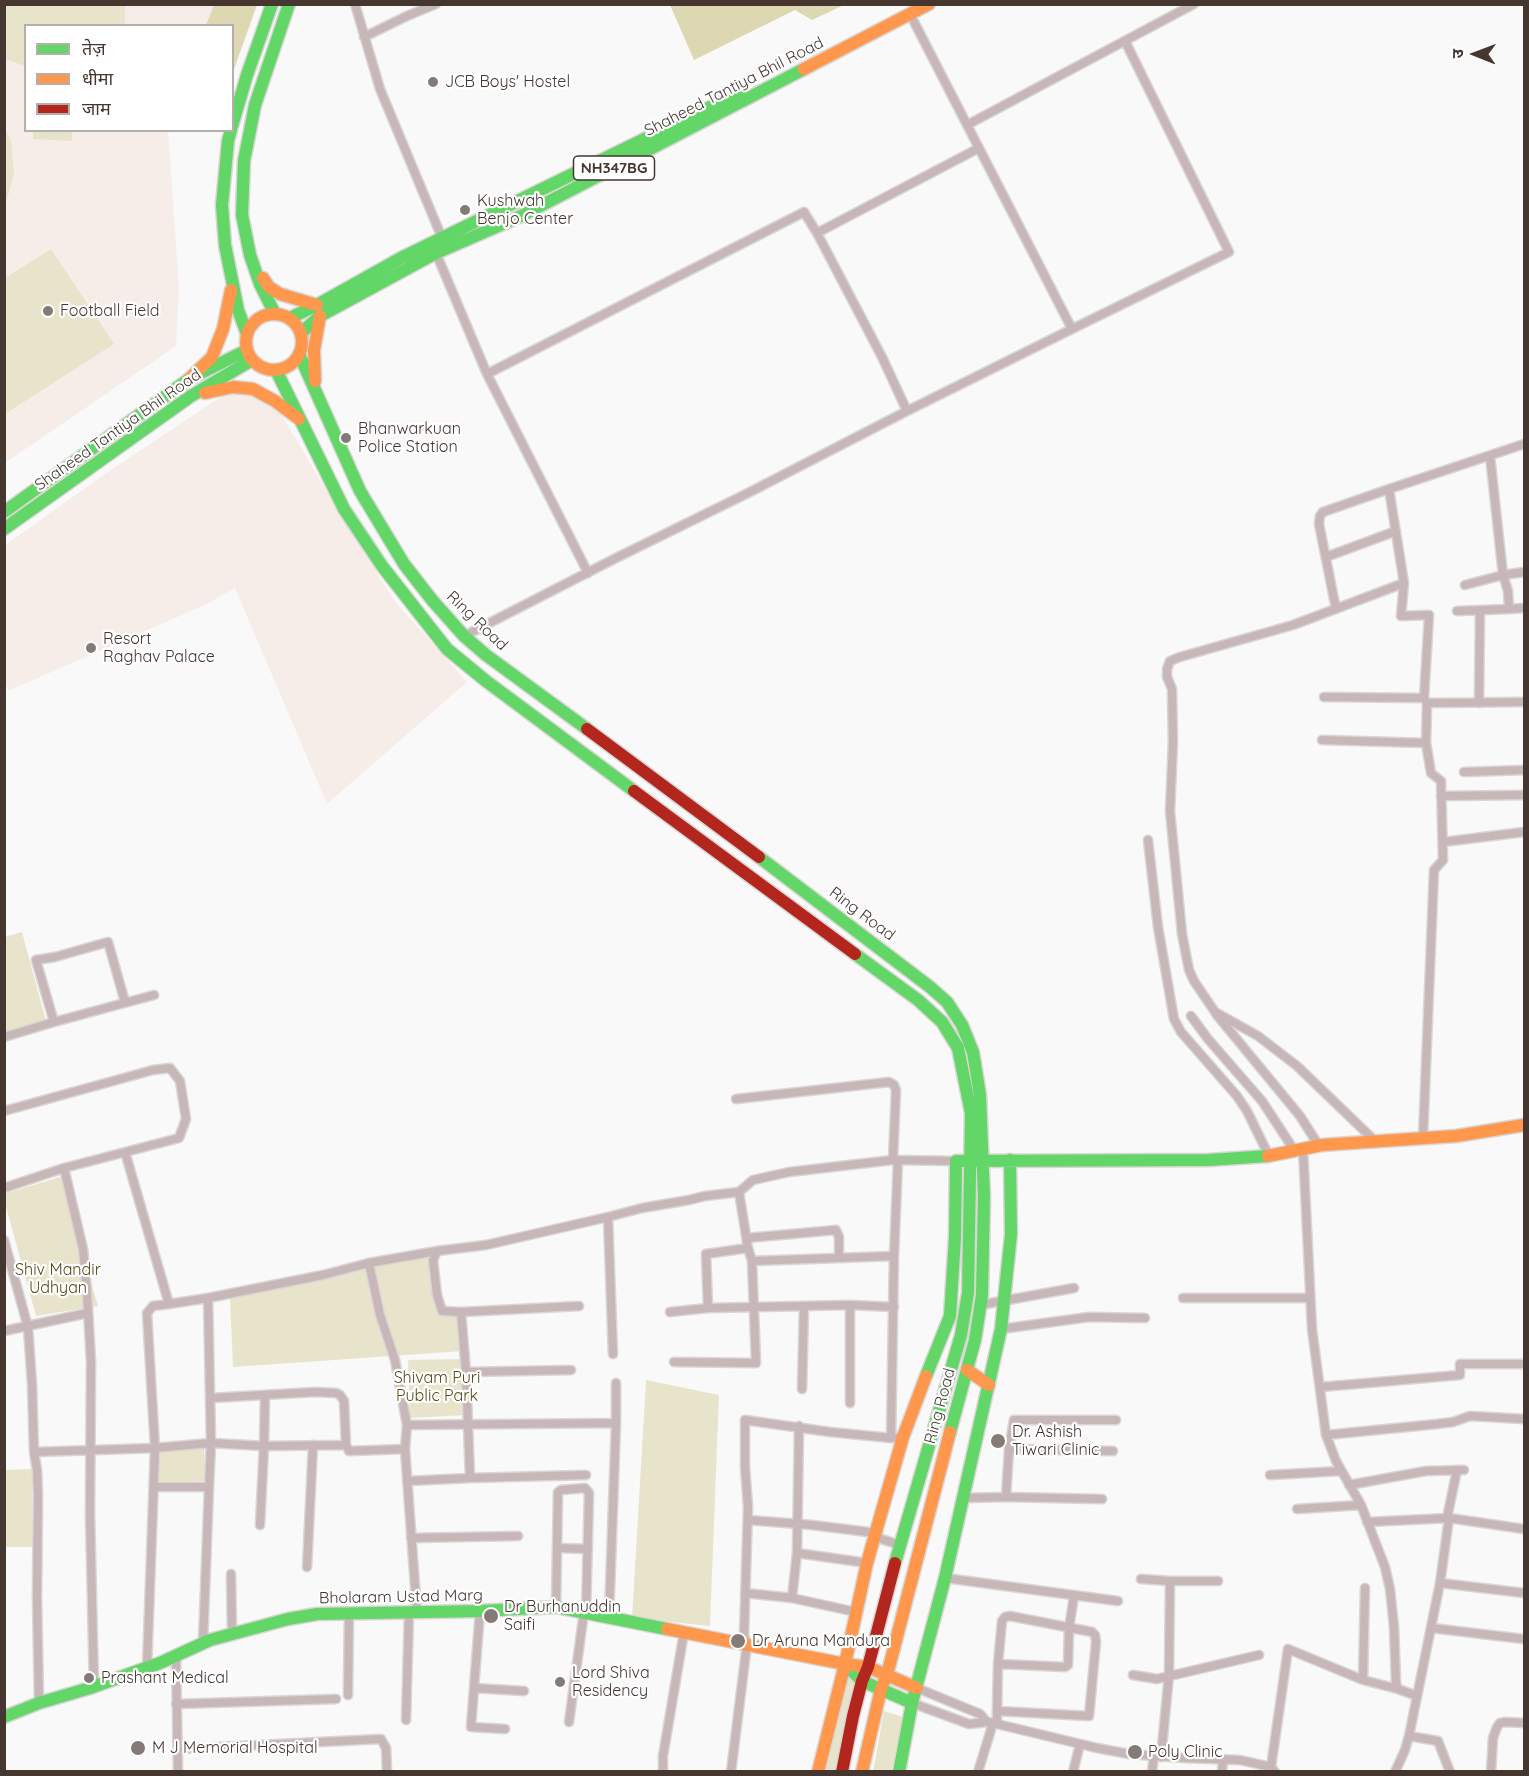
<!DOCTYPE html>
<meta charset="utf-8">
<style>
body{margin:0}
#map{position:relative;width:1529px;height:1776px;overflow:hidden;background:#f9f9f9;font-family:Quicksand,"Noto Sans Devanagari",sans-serif}
canvas{display:block}
.frame{position:absolute;inset:0;border:6px solid #453630;pointer-events:none}
.legend{position:absolute;left:24px;top:24px;width:210px;height:108px;box-sizing:border-box;background:#fff;border:2px solid #b5afac;margin:0;padding:8px 10px;list-style:none;font-size:18px;color:#453630}
.legend li{display:flex;align-items:center;gap:12px;height:30px}
.legend b{width:30px;border:2px solid #b5afac}
.north{position:absolute;left:1445px;top:24px;width:60px;height:60px;-webkit-text-stroke:4px #fff;paint-order:stroke;rotate:271deg;font-size:16px;font-weight:700;line-height:24px;text-align:center;color:#453630}
.north::after{content:'';display:block;margin:auto;width:21px;height:27px;background:#453630;clip-path:polygon(50% 0,100% 100%,50% 72%,0 100%)}
</style>
<div id="map">
<canvas width="1529" height="1776"></canvas>
<div class="frame"></div>
<ul class="legend">
<li><b style="height:8px;background:#63d668"></b>तेज़</li>
<li><b style="height:8px;background:#ff974d"></b>धीमा</li>
<li><b style="height:8px;background:#b3261e"></b>जाम</li>
</ul>
<div class="north">उ</div>
</div>
<script>
const context = document.querySelector('canvas').getContext('2d');
context.lineJoin = 'round';
function paint(path, color) {
  context.fillStyle = color;
  context.fill(path, 'evenodd');
}
function poly(rows) {
  const path = new Path2D();
  for (const r of rows) {
    if (r.length === 3) {
      path.moveTo(r[0] + r[2], r[1]);
      path.arc(r[0], r[1], r[2], 0, 2 * Math.PI);
      continue;
    }
    path.moveTo(r[0], r[1]);
    for (let i = 2; i < r.length; i += 2) path.lineTo(r[i], r[i + 1]);
  }
  return path;
}
function trace(path, color, width, dash) {
  context.strokeStyle = color;
  context.lineWidth = width;
  context.lineCap = dash ? 'butt' : 'round';
  context.setLineDash(dash || []);
  context.stroke(path);
}
function write(font, color, halo, rows, align = 'center') {
  context.font = font + ' Quicksand,sans-serif';
  context.lineWidth = 4.5;
  context.setLineDash([]);
  context.textBaseline = 'middle';
  context.strokeStyle = halo;
  context.fillStyle = color;
  for (const [text, x, y, turn = 0] of rows) {
    context.save();
    context.translate(x, y);
    context.rotate((+turn || 0) * Math.PI / 180);
    context.textAlign = isNaN(turn) ? turn : align;
    if (halo) context.strokeText(text, 0, 0);
    context.fillText(text, 0, 0);
    context.restore();
  }
}
paint(poly([
 [5,5,214,5,206,25,26,26,26,130,168,131,179,288,176,346,5,463],
 [228,392,270,395,352,534,396,603,467,682,327,804,235,588,207,604,8,691,4,675,4,546,105,474]
]), '#f7ede8');
paint(poly([
 [5,4,125,5,125,25,26,26,25,66,5,59],
 [4,127,11,141,14,174,5,206],
 [33,131,72,131,72,141,33,139],
 [51,249,114,344,5,414,5,278],
 [22,932,46,1021,5,1032,5,937],
 [60,1177,98,1306,36,1316,5,1203,4,1194],
 [429,1256,437,1311,459,1318,463,1351,233,1367,230,1297],
 [464,1359,466,1415,410,1418,408,1360],
 [646,1380,719,1395,710,1626,632,1618],
 [204,1448,206,1481,157,1483,156,1450],
 [32,1469,33,1547,5,1547,5,1470],
 [847,1677,856,1684,838,1771,824,1772],
 [884,1711,903,1717,891,1771,873,1772]
]), '#e8e4cb');
paint(poly([
 [214,5,257,5,233,72,232,26,206,25],
 [670,5,844,5,812,20,795,10,694,60]
]), '#ded8b2');
const street = poly([
 [355,4,380,89,442,238],
 [364,37,407,16,436,4],
 [967,125,1194,4],
 [436,253,487,374],
 [1072,329,1229,252,1125,41],
 [907,411,1072,329,910,14],
 [1490,456,1503,575,1524,572],
 [1326,557,1396,531],
 [588,573,487,374,804,212,817,233],
 [1465,585,1503,575,1508,591,1509,609,1524,608],
 [1336,609,1319,524,1320,516,1323,512,1389,489],
 [1457,611,1509,609],
 [464,636,614,559,748,493,907,411,882,357,817,233,979,148],
 [1324,697,1424,698],
 [1427,703,1524,702],
 [1479,703,1480,610],
 [1322,740,1426,743,1427,703,1424,698,1429,615,1401,616,1404,583],
 [1464,772,1524,770],
 [1441,796,1524,795],
 [1148,840,1158,927,1174,1019,1181,1032,1237,1096,1247,1111,1269,1156],
 [1443,842,1524,832],
 [1216,1014,1300,1116,1319,1146],
 [1191,1016,1208,1039,1262,1101,1294,1150],
 [54,1022,36,960,55,957,108,942,125,1002],
 [4,1037,54,1022,154,995],
 [736,1099,889,1082,894,1085,896,1090,893,1160],
 [4,1111,153,1070,170,1068,180,1081,186,1119,179,1138,64,1168,4,1188],
 [1423,1138,1434,870,1443,860,1441,781,1431,773,1426,743],
 [1375,1141,1297,1066,1258,1036,1215,1012,1194,981,1189,970,1182,934,1170,811,1173,742,1172,689,1167,677,1167,669,1170,661,1180,657,1293,625,1404,583,1389,489,1524,444],
 [1303,1149,1312,1329,1326,1435,1336,1461,1361,1505,1385,1567,1390,1589,1394,1627,1396,1683,1398,1689,1417,1696],
 [125,1152,169,1304,153,1306,147,1313,155,1448,147,1667],
 [64,1168,83,1249,87,1292,91,1362,90,1514,94,1686],
 [739,1192,748,1248,706,1254,708,1308,850,1305,894,1307],
 [608,1217,642,1208,689,1200,705,1196,739,1192,753,1180,789,1172,893,1160,956,1161],
 [747,1238,836,1230,839,1237,839,1257],
 [4,1240,28,1327,32,1384,34,1452,37,1470,38,1495,37,1598,39,1703],
 [748,1248,752,1261,894,1256],
 [369,1263,380,1315,395,1360,407,1425],
 [208,1298,323,1275,369,1263,437,1251],
 [1183,1298,1310,1298],
 [850,1305,850,1403],
 [980,1305,1074,1288],
 [461,1312,442,1311,437,1295,433,1260,437,1251,486,1245,608,1217,613,1354],
 [670,1312,708,1308],
 [1001,1329,1089,1317,1145,1318],
 [4,1331,88,1313],
 [674,1362,756,1363,752,1261],
 [466,1372,571,1370],
 [1321,1387,1460,1375,1460,1364,1524,1364],
 [802,1389,804,1306],
 [211,1398,315,1392,336,1393,340,1395,344,1401,346,1445,349,1451,405,1449],
 [616,1423,616,1383],
 [1326,1435,1437,1424,1453,1422,1470,1416,1524,1419],
 [891,1438,894,1256,898,1160],
 [1009,1449,1113,1451],
 [34,1452,155,1448,211,1443,208,1298,169,1304],
 [1270,1475,1341,1471],
 [470,1478,586,1475],
 [407,1481,470,1478,466,1372,461,1312,579,1306],
 [1349,1485,1426,1471,1464,1470],
 [154,1487,209,1487,203,1643],
 [209,1487,211,1443,264,1446,346,1445],
 [1006,1497,1009,1449,1014,1420,1116,1420],
 [963,1498,1006,1497,1102,1499],
 [1297,1509,1361,1505],
 [1447,1518,1457,1470],
 [1449,1518,1524,1529],
 [748,1520,812,1525,876,1533],
 [1367,1522,1449,1518,1440,1583,1409,1736,1405,1750,1395,1772],
 [260,1525,264,1446,265,1396],
 [875,1537,900,1545],
 [411,1538,518,1536],
 [557,1548,588,1549],
 [797,1553,867,1563],
 [307,1567,313,1445],
 [231,1574,232,1634],
 [945,1578,1118,1601],
 [1141,1579,1170,1581,1169,1675,1161,1757],
 [1170,1581,1218,1581],
 [1440,1583,1524,1593],
 [745,1593,792,1598,856,1612],
 [792,1598,797,1553,799,1426],
 [556,1607,558,1492,561,1490,585,1488,589,1493,586,1613],
 [480,1611,471,1727,505,1729],
 [417,1613,405,1449,407,1425,616,1423,609,1617],
 [1431,1628,1524,1639],
 [176,1656,178,1772],
 [998,1664,1065,1667,1068,1665,1069,1628,1074,1596],
 [1133,1675,1157,1679,1259,1655],
 [1363,1680,1398,1689],
 [474,1688,524,1691],
 [917,1688,980,1714,987,1722],
 [348,1695,349,1614],
 [912,1703,969,1724,987,1722,993,1723,1097,1748,1129,1754,1185,1758,1240,1760,1271,1767,1275,1772],
 [176,1704,336,1699],
 [406,1720,409,1613],
 [569,1722,584,1612],
 [997,1724,997,1711,998,1664,1002,1621,1005,1617,1010,1616,1092,1632,1095,1635,1096,1642,1089,1716,997,1711],
 [1409,1736,1438,1741,1450,1772],
 [178,1749,381,1739,386,1748,387,1772],
 [1271,1767,1288,1649,1363,1680,1365,1588],
 [663,1772,663,1756,684,1632],
 [731,1772,747,1644,744,1636,748,1507,745,1467,745,1420,830,1432,891,1438,903,1437],
 [978,1772,993,1723],
 [1073,1772,1080,1744],
 [1152,1772,1154,1756],
 [1222,1772,1223,1759],
 [1491,1772,1493,1738,1497,1727,1500,1723,1506,1722,1524,1723]
]);
const fast = poly([
 [232,126,247,75,272,4],
 [231,130,228,141,222,205,225,245,238,310,247,334],
 [275,314,260,284,250,255,242,215,244,161,255,105,289,4],
 [290,318,317,305,401,258,741,92],
 [301,333,320,316,436,253,521,216,804,69],
 [299,354,360,491,404,564,432,600,464,636,486,655,587,729],
 [276,370,344,509,382,566,447,649,486,681,634,791],
 [4,512,189,379,247,350],
 [4,529,191,396,252,360],
 [759,857,930,987,947,1002,962,1025,973,1052,980,1095,984,1197,982,1295,975,1340,950,1432],
 [855,954,918,1000,942,1022,958,1048,971,1113,968,1293,961,1335,895,1563],
 [926,1376,950,1316,955,1237,956,1161,1209,1160,1268,1156],
 [845,1664,862,1681,912,1703],
 [4,1717,39,1703,90,1688,160,1663,210,1640,288,1619,317,1614,480,1611,556,1607,667,1629],
 [899,1772,912,1703,945,1578,1001,1329,1011,1234,1010,1160]
]);
const slow = poly([
 [804,69,929,4],
 [263,278,269,287,280,294,317,305],
 [274,342,28],
 [189,379,212,357,223,329,231,290],
 [315,381,314,350,320,316],
 [205,393,233,387,253,389,275,401,299,419],
 [1268,1156,1322,1145,1456,1136,1524,1125],
 [967,1370,989,1385],
 [667,1629,845,1664,868,1667,917,1688],
 [818,1772,845,1664,867,1563,903,1437,926,1376],
 [862,1772,881,1689,887,1675,950,1432]
]);
const jam = poly([
 [587,729,759,857],
 [634,791,855,954],
 [842,1772,853,1716,862,1681,868,1667,895,1563]
]);
trace(street, '#d9d6d5', 11);
trace(fast, '#d9d6d5', 15);
trace(slow, '#d9d6d5', 15);
trace(jam, '#d9d6d5', 15);
trace(street, '#c7b7b8', 8);
trace(fast, '#63d668', 12);
trace(slow, '#ff974d', 12);
trace(jam, '#b3261e', 12);
for (const [x, y, r, color] of [
 [433,82,6,"#847a76"],
 [465,210,6,"#847a76"],
 [48,311,6,"#847a76"],
 [346,438,6,"#847a76"],
 [91,648,6,"#847a76"],
 [998,1441,8,"#847a76"],
 [491,1616,8,"#847a76"],
 [738,1641,8,"#847a76"],
 [89,1678,6,"#847a76"],
 [560,1682,6,"#847a76"],
 [138,1748,8,"#847a76"],
 [1135,1752,8,"#847a76"]
]) {
  const dot = new Path2D();
  dot.arc(x, y, r, 0, 2 * Math.PI);
  context.fillStyle = color;
  context.fill(dot);
  trace(dot, '#fff', 2);
}
for (const [x, y, w] of [
 [614,168,81]
]) {
  const box = new Path2D();
  box.roundRect(x - w / 2, y - 12, w, 24, 4.5);
  context.fillStyle = '#fff';
  context.fill(box);
  trace(box, '#453630', 1.5);
}
write('bold 15px', '#453630', null, [
 ["NH347BG",614,168]
]);
write('16px', '#453630', '#fff', [
 ["JCB Boys' Hostel",445,82],
 ["Kushwah",477,201],
 ["Benjo Center",477,219],
 ["Football Field",60,311],
 ["Bhanwarkuan",358,429],
 ["Police Station",358,447],
 ["Resort",103,639],
 ["Raghav Palace",103,657],
 ["Dr. Ashish",1012,1432],
 ["Tiwari Clinic",1012,1450],
 ["Dr Burhanuddin",504,1607],
 ["Saifi",504,1625],
 ["Dr Aruna Mandura",752,1641],
 ["Lord Shiva",572,1673],
 ["Residency",572,1691],
 ["Prashant Medical",101,1678],
 ["M J Memorial Hospital",152,1748],
 ["Poly Clinic",1148,1752]
], 'left');
write('16px', '#453630', '#fff', [
 ["Shaheed Tantiya Bhil Road",734,87,-27],
 ["Shaheed Tantiya Bhil Road",118,430,-35],
 ["Ring Road",477,621,44],
 ["Ring Road",862,914,37],
 ["Ring Road",940,1406,-75],
 ["Bholaram Ustad Marg",401,1597,-1]
]);
write('16px', '#544c16', '#fff', [
 ["Shiv Mandir",58,1270],
 ["Udhyan",58,1288],
 ["Shivam Puri",437,1378],
 ["Public Park",437,1396]
]);
</script>
